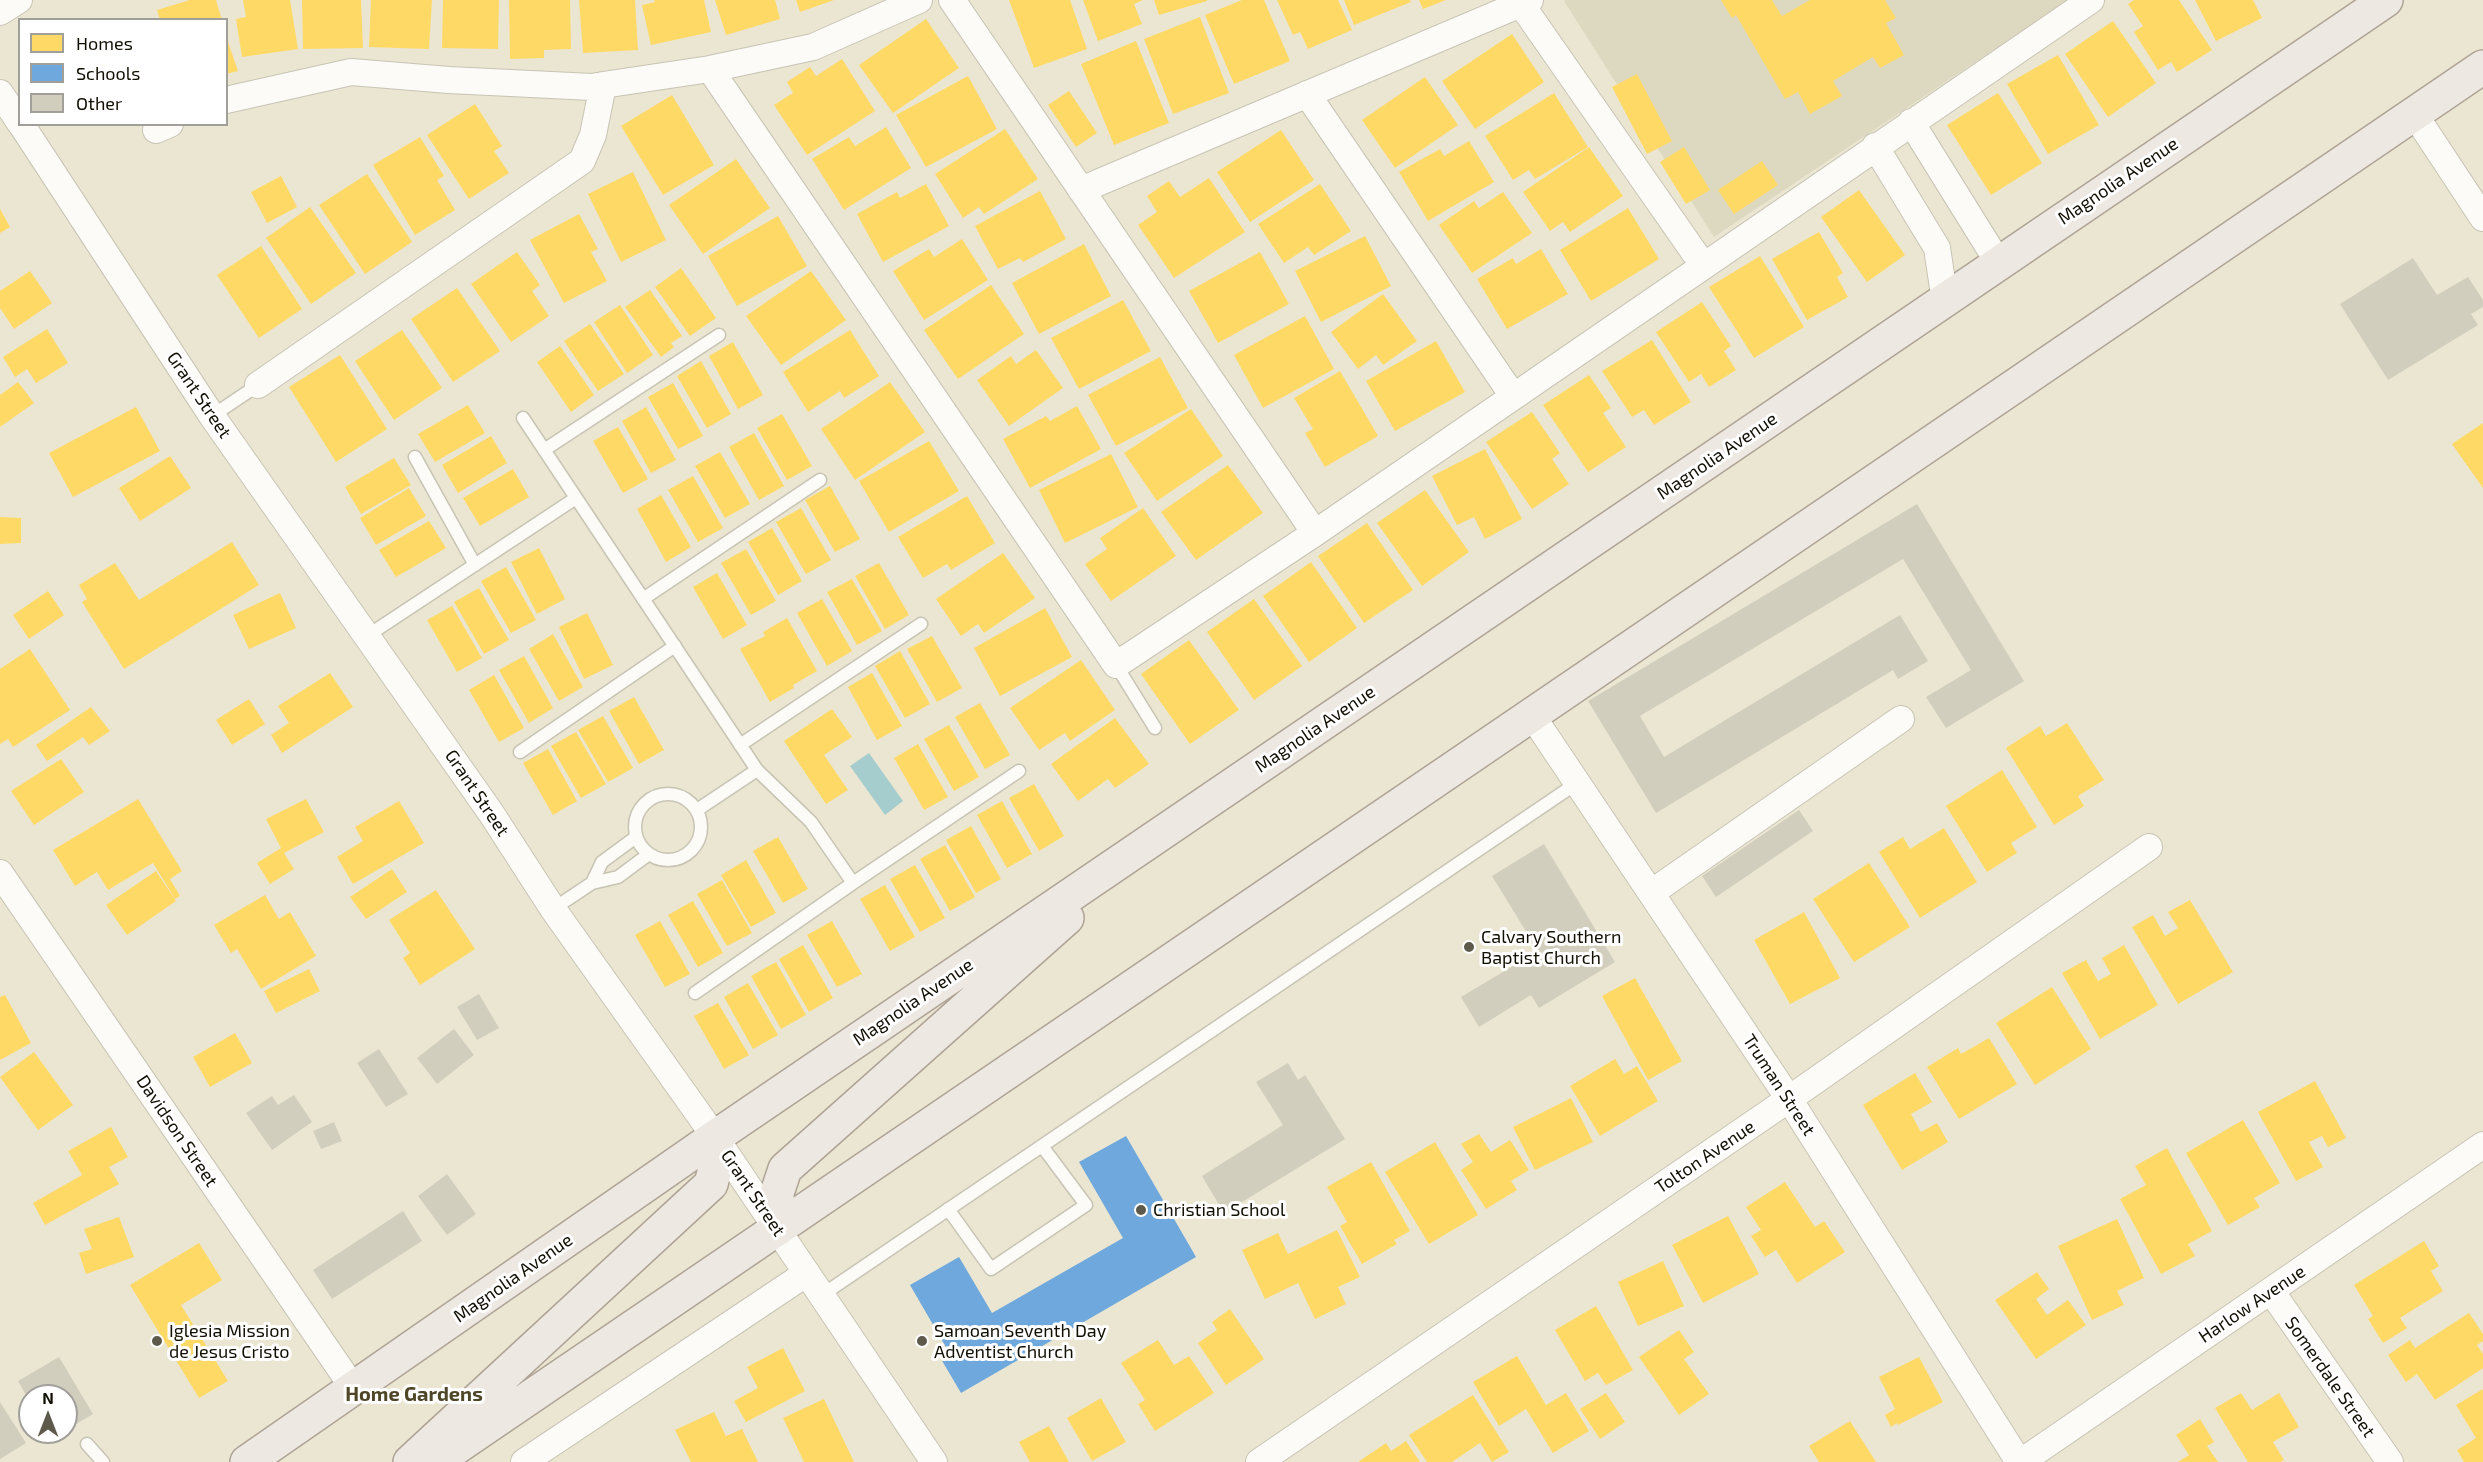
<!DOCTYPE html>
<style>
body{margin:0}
#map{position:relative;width:2483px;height:1462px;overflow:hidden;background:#eae6d2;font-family:"Exo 2",sans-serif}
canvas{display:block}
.legend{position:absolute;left:18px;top:18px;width:210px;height:108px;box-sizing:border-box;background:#fff;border:2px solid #a09f9a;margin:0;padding:8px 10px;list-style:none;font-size:18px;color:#110e03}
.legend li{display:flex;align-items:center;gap:12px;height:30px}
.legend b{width:30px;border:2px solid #a09f9a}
.north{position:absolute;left:18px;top:1384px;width:60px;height:60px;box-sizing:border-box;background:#fff;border:2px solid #a09f9a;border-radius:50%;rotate:0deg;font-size:16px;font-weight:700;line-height:24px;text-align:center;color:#110e03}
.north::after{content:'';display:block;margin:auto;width:21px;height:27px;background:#5d5a4b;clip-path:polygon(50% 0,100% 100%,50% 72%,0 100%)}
</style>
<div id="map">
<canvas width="2483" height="1462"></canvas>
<ul class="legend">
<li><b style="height:16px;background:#ffd966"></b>Homes</li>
<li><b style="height:16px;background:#6fa8dc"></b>Schools</li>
<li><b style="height:16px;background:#d2cebd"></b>Other</li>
</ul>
<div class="north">N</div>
</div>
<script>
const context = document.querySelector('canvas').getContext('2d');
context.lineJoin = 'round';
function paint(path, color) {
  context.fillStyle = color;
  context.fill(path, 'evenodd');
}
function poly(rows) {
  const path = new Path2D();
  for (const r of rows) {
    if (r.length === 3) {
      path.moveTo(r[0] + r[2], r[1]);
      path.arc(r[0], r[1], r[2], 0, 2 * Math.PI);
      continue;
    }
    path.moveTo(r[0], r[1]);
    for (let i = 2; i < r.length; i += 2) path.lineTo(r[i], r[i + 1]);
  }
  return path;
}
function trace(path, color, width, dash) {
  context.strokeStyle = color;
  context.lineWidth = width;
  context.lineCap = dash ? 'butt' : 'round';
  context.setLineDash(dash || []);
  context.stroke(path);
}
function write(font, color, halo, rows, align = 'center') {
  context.font = font + ' "Exo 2",sans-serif';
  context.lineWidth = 6;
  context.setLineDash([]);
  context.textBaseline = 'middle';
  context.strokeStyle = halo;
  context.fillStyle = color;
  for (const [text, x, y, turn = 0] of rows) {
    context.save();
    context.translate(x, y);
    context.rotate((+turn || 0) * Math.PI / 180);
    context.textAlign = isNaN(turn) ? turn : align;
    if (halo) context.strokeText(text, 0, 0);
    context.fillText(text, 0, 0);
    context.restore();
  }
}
paint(poly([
 [1566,0,2068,0,1714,237,1564,1]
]), '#ddd8c0');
paint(poly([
 [869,753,903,801,885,815,850,766]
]), '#a6cdce');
paint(poly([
 [190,0,216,0,222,20,160,20,157,10],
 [243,0,290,0,298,49,242,57,236,19,246,17],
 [302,0,361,0,363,48,303,49],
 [371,0,432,0,429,49,369,47],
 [443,0,499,0,498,49,442,48],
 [509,0,570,0,571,49,544,50,544,58,510,59],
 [579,0,635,0,638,50,583,53],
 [654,0,704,0,711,32,651,45,642,5,655,2],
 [715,0,775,0,780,19,726,35],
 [796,0,834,0,800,12],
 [1009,0,1070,0,1087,49,1034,68],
 [1083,0,1143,0,1134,4,1142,24,1098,41],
 [1154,0,1207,0,1207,1,1159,15],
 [1242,0,1264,0,1290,61,1234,84,1205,15],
 [1277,0,1338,0,1352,30,1308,49,1300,32,1293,35],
 [1344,0,1410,0,1411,2,1354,25],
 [1419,0,1446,0,1423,9],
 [1721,0,1772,0,1782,16,1810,0,1885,0,1896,18,1886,23,1904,55,1880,68,1873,57,1833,81,1842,96,1810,114,1798,92,1785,99,1736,15,1732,18],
 [2134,0,2179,0,2212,50,2177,72,2171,62,2158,70,2134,32,2143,26,2128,4],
 [2195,0,2253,0,2262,18,2216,41],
 [1200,17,1229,93,1173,114,1144,39],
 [926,19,959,68,893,113,859,65],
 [2113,21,2156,83,2108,117,2065,54],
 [1512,34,1544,82,1475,129,1442,81],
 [226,36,238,71,226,74],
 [1136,41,1169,123,1114,145,1081,64],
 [2058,55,2099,125,2048,154,2007,84],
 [842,59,875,111,807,155,774,105,793,93,787,82,810,67,816,76],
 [1637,74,1672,141,1647,154,1612,87],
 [968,76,997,129,926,167,896,115],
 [1425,77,1458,125,1395,168,1362,120],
 [1069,91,1097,133,1076,147,1048,105],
 [1554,93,1588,147,1535,179,1529,170,1513,180,1485,136],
 [1998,93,2042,163,1991,195,1947,125],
 [672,95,714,165,663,195,621,126],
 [475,104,502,146,494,151,509,173,469,199,427,135],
 [886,127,911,168,844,210,812,159,849,137,855,146],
 [1005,129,1038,179,984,214,979,207,963,218,935,174],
 [1281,130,1314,180,1250,222,1217,172],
 [420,137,444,176,437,180,455,210,415,235,373,165],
 [1469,141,1494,182,1428,221,1399,172,1440,149,1444,156],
 [1589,147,1623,196,1570,232,1563,222,1550,231,1523,192],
 [1684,147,1710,190,1686,204,1660,162],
 [736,159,770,208,703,254,669,205],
 [1762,161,1778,185,1734,214,1718,190],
 [633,172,666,240,621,262,588,194],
 [367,174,412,242,365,274,319,205],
 [281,176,297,207,267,223,251,192],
 [1209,178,1245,232,1174,278,1138,225,1157,212,1147,196,1169,181,1180,197],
 [926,184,949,226,883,262,857,214,897,192,900,198],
 [1320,184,1351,231,1314,255,1308,247,1284,263,1258,224],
 [1859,190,1905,255,1867,282,1821,217],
 [1040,191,1066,239,1023,262,1020,258,998,269,975,226],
 [1503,192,1532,233,1472,273,1439,225,1474,201,1479,208],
 [310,207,356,273,311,304,266,238],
 [1628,208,1659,259,1591,301,1560,250],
 [0,209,10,227,0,233],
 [579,214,598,249,591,252,607,281,564,303,530,240],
 [778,216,807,266,737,306,708,256],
 [1819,232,1843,273,1837,277,1848,297,1807,320,1772,259],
 [1365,236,1391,286,1321,322,1295,271],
 [962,239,988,280,924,320,893,271,929,249,934,257],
 [1084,244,1111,296,1039,334,1012,283],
 [261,246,302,309,259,338,217,275],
 [1541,249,1568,294,1507,329,1477,279,1513,258,1516,264],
 [517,252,540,285,532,291,549,316,511,342,471,284],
 [1260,252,1289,304,1218,343,1189,291],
 [1760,256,1804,327,1754,358,1709,287],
 [681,268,716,318,690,336,655,287],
 [30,271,52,303,14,329,0,308,0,291],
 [811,271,846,320,781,365,746,316],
 [991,285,1024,334,958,379,924,330],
 [457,288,500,351,453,382,411,319],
 [650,290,682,336,671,343,674,347,661,357,625,307],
 [1383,294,1417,341,1383,365,1376,355,1358,369,1331,332],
 [1123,300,1151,351,1079,389,1051,338],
 [1702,302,1731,346,1724,351,1736,370,1709,387,1701,374,1689,382,1656,332],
 [620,305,653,355,627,373,594,322],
 [1305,316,1334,369,1263,408,1234,355],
 [590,324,624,374,598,391,564,341],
 [47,329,68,363,36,383,27,369,15,377,3,357],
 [402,330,442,388,394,420,355,361],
 [850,330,879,376,844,398,840,391,808,412,783,372],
 [1652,340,1691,402,1654,425,1644,410,1632,417,1602,371],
 [1436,341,1465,392,1395,431,1366,381],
 [733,342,763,395,738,409,709,356],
 [560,346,594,395,571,412,537,362],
 [1036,350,1063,388,1009,426,977,380,1011,356,1016,364],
 [340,355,387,429,336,462,289,387],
 [1160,357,1188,408,1116,446,1088,395],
 [701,361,731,414,707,428,677,376],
 [1340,371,1378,436,1325,467,1305,433,1313,429,1294,398],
 [1589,375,1611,408,1603,413,1626,447,1588,472,1543,405],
 [18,382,34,403,0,427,0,395],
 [890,382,925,432,855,480,821,429],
 [673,383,703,436,678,449,648,397],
 [468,405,485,433,435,462,418,434],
 [1077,406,1101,449,1030,488,1003,439,1046,416,1050,421],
 [136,407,160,451,73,497,49,453],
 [646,407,676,460,651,473,622,421],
 [1191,409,1223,456,1157,501,1124,453],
 [1532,412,1560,453,1552,459,1569,484,1532,509,1486,442],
 [782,414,812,466,787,480,757,428],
 [2483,423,2483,488,2452,444],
 [618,427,648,479,623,493,593,441],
 [754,433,784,486,759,500,729,447],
 [491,436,507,463,458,493,442,465],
 [929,441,959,491,889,532,859,481],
 [1485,449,1522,519,1485,539,1474,517,1457,525,1432,476],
 [720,452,750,504,725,518,695,466],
 [1111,454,1138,507,1065,543,1039,490],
 [170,456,191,488,140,521,119,488],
 [394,458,411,485,361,514,345,487],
 [1228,465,1263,513,1196,560,1161,512],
 [513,469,529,497,480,526,463,498],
 [693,476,723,528,698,542,668,490],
 [830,486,860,539,835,552,805,500],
 [409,488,426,516,376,545,360,518],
 [1425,490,1469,552,1422,586,1377,523],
 [661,495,691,547,666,562,637,509],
 [967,496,995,543,951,570,947,564,923,578,898,537],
 [801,508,831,560,806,574,776,522],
 [1143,508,1176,556,1111,601,1085,564,1107,549,1100,538],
 [0,517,21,518,21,543,0,544],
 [429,521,446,548,396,577,379,550],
 [1367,523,1413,590,1364,623,1318,556],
 [772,528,802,581,778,595,748,542],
 [232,542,259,585,124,669,82,602,87,599,79,585,115,563,139,600],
 [539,548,565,599,537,614,511,562],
 [746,549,776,601,751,615,721,563],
 [1003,553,1035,598,984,633,978,624,961,636,936,599],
 [1311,562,1357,628,1309,662,1263,596],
 [879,563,909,615,885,629,855,576],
 [506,567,536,620,511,633,481,581],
 [717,573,747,625,723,639,693,587],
 [852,579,882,631,857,645,827,592],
 [479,588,509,640,484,654,454,602],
 [48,591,64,615,29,639,13,615],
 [280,593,296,628,249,649,233,615],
 [822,599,852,651,827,666,797,613],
 [1254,599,1302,666,1254,700,1207,632],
 [452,606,482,658,457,672,427,620],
 [1045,608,1072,657,1000,696,974,648],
 [587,613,613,665,584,679,559,627],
 [787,618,817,671,793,685,794,688,770,702,740,649,765,636,763,632],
 [553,634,583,687,559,701,529,649],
 [932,636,962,688,937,702,907,649],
 [1189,640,1239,710,1190,744,1141,674],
 [30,649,70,710,13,747,8,739,0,744,0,669],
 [900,651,930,704,905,718,875,666],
 [524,656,553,708,529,723,499,670],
 [1081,660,1115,710,1070,741,1065,733,1039,750,1010,708],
 [330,673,353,707,282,753,271,735,289,723,278,706],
 [872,673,902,726,877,740,848,687],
 [494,675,524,728,499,742,469,690],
 [634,697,664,750,639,764,609,711],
 [249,699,265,724,232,745,216,720],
 [980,703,1010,755,985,769,955,717],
 [91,707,110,731,89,745,83,737,47,761,36,745],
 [832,709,852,737,824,755,848,790,826,804,784,741],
 [603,716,633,768,608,782,578,730],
 [1115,718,1149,764,1115,788,1108,779,1078,801,1051,764],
 [2067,723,2104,780,2078,796,2084,806,2054,825,2006,748,2040,726,2046,736],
 [949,725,979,777,954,791,924,739],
 [576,732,606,784,581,798,551,746],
 [918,744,948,797,924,810,894,758],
 [548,749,577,801,553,815,523,763],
 [61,759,84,792,34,825,11,791],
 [2002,770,2037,827,2011,843,2017,853,1987,872,1946,806],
 [1034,784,1064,836,1039,851,1009,798],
 [138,799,182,871,170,879,180,896,175,899,153,863,108,890,97,872,75,886,53,850],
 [306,799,324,832,284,853,294,869,270,884,257,863,281,848,266,819],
 [399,801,424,843,353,884,337,857,363,841,355,827],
 [1002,801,1032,854,1007,868,977,815],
 [971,826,1001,879,976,893,946,840],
 [1944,828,1977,882,1920,918,1879,852,1903,837,1910,849],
 [778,837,808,889,783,903,753,851],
 [945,845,975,897,950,911,920,859],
 [746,860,776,913,751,927,721,875],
 [1869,863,1910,927,1854,962,1813,899],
 [915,865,945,918,920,932,890,879],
 [392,869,407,892,366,919,350,897],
 [156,871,176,901,127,935,106,905],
 [722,880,752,933,727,946,697,894],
 [885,885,915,937,890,951,860,899],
 [436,890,475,949,420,985,403,958,410,953,389,920],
 [265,895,279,919,290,912,316,956,261,989,237,949,231,953,214,925],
 [2190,900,2233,972,2178,1004,2132,927,2153,915,2165,936,2178,928,2168,912],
 [693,901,723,953,698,967,668,915],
 [1804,912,1840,978,1790,1004,1754,940],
 [660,921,690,974,665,987,635,935],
 [832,921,862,974,837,987,807,935],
 [803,945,833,998,809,1012,779,959],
 [2124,945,2158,1005,2100,1039,2062,973,2086,960,2098,981,2111,974,2102,958],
 [776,962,806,1015,781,1029,751,976],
 [309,969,320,991,276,1013,264,991],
 [1635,978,1682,1061,1648,1080,1602,996],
 [748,983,778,1035,753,1049,724,997],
 [2052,987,2091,1049,2035,1085,1996,1023],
 [5,995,31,1043,0,1060,0,997],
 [718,1003,749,1055,724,1069,694,1016],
 [235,1033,252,1063,210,1087,193,1057],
 [1989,1038,2017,1084,1959,1119,1927,1067,1958,1048,1961,1054],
 [34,1052,73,1105,38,1130,0,1077],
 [1615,1059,1624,1074,1637,1066,1658,1101,1600,1136,1570,1086],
 [1915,1073,1932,1102,1911,1114,1921,1132,1937,1123,1948,1142,1902,1170,1863,1105],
 [2315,1081,2346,1138,2328,1147,2322,1136,2309,1142,2323,1167,2296,1181,2258,1112],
 [1571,1098,1593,1142,1535,1170,1513,1127],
 [2243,1120,2280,1183,2254,1198,2260,1207,2228,1225,2186,1153],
 [111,1127,128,1157,109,1167,119,1184,45,1225,33,1203,82,1175,68,1151],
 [1479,1134,1491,1152,1510,1140,1529,1170,1511,1181,1517,1190,1486,1209,1461,1170,1473,1162,1461,1144],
 [1435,1142,1478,1215,1429,1244,1385,1172],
 [2167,1148,2212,1231,2188,1244,2195,1256,2161,1274,2120,1199,2146,1185,2135,1166],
 [1371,1162,1410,1231,1394,1240,1397,1244,1362,1264,1340,1226,1347,1222,1327,1187],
 [1785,1182,1815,1227,1824,1221,1845,1252,1797,1283,1776,1250,1765,1257,1751,1236,1761,1230,1746,1207],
 [1728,1216,1759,1274,1703,1303,1672,1245],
 [119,1217,134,1257,86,1274,79,1253,92,1249,84,1229],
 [2117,1219,2144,1278,2117,1291,2124,1305,2092,1320,2058,1246],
 [1337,1230,1360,1277,1338,1287,1346,1304,1315,1319,1298,1283,1265,1299,1242,1250,1278,1233,1288,1254],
 [2424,1241,2439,1266,2431,1271,2443,1291,2400,1318,2407,1328,2383,1343,2368,1319,2373,1316,2354,1285],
 [199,1243,222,1280,181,1305,228,1381,199,1398,130,1285],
 [1663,1261,1684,1306,1638,1326,1618,1282],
 [2037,1272,2049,1289,2036,1299,2047,1315,2068,1300,2086,1325,2036,1359,1995,1300],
 [1596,1306,1633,1370,1606,1385,1598,1373,1585,1381,1555,1330],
 [1230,1309,1264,1359,1226,1385,1198,1343,1217,1330,1212,1322],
 [2469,1313,2483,1334,2483,1341,2477,1345,2483,1354,2483,1368,2435,1400,2417,1374,2406,1382,2388,1355,2410,1340,2415,1348],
 [1679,1330,1694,1352,1684,1359,1709,1394,1679,1415,1639,1357],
 [1158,1340,1174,1365,1189,1356,1214,1393,1155,1431,1138,1404,1145,1400,1121,1363],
 [783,1348,805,1391,746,1422,734,1401,758,1388,747,1367],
 [1517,1356,1546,1405,1566,1393,1589,1431,1553,1453,1526,1409,1499,1426,1473,1382],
 [1919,1357,1943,1402,1898,1425,1897,1423,1891,1427,1885,1415,1895,1409,1879,1377],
 [2483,1389,2483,1462,2464,1462,2457,1450,2476,1438,2456,1405],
 [1606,1393,1625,1422,1600,1439,1580,1409],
 [2241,1393,2252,1410,2279,1393,2299,1427,2273,1442,2284,1460,2281,1462,2248,1462,2215,1408],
 [1473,1395,1509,1452,1492,1462,1480,1443,1452,1462,1427,1462,1409,1435],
 [1101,1398,1126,1442,1092,1461,1067,1418],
 [824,1399,854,1462,804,1462,783,1418],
 [714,1412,726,1436,742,1429,758,1462,691,1462,675,1430],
 [2200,1419,2214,1442,2207,1446,2218,1462,2178,1462,2189,1455,2176,1435],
 [1850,1421,1876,1462,1819,1462,1809,1446],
 [1049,1426,1069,1462,1030,1462,1019,1442],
 [1406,1441,1420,1462,1358,1462,1386,1443,1391,1451]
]), '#ffd966');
paint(poly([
 [1126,1136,1196,1257,961,1393,941,1359,950,1354,910,1285,959,1257,992,1313,1123,1238,1079,1162]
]), '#6fa8dc');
paint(poly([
 [2413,258,2437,295,2468,277,2483,300,2483,307,2471,314,2478,325,2388,380,2340,304],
 [1917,504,2024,681,1946,728,1926,697,1971,670,1903,559,1640,716,1664,757,1900,615,1928,661,1898,679,1893,670,1656,813,1588,701],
 [1799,810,1813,831,1716,897,1702,876],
 [1544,844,1615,962,1539,1008,1531,995,1479,1027,1461,997,1538,951,1492,876],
 [479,994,499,1028,477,1040,457,1007],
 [454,1029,474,1055,437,1084,417,1058],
 [379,1049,408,1094,386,1107,357,1063],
 [1288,1063,1298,1080,1305,1075,1345,1139,1224,1213,1202,1176,1283,1125,1256,1082],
 [294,1095,312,1122,272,1150,246,1113,272,1096,278,1105],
 [334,1122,342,1141,321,1149,313,1131],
 [447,1174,476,1214,447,1235,418,1196],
 [403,1211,422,1241,332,1299,313,1270],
 [59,1357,93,1414,66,1430,66,1396,30,1396,30,1402,18,1381],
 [0,1402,26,1443,0,1459]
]), '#d2cebd');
const service = poly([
 [212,416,258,385],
 [523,418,757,770,697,810],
 [544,450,719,335],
 [415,457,475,565],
 [643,599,820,480],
 [367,636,576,498],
 [1116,665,1155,728],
 [740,745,921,624],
 [520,752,675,646],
 [757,770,811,822,853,883,1019,771],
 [668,827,33],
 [592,883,602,862,636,837],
 [553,909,592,883,618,877,649,854],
 [695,993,853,883],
 [948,1209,991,1269,1086,1205,1042,1146],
 [822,1295,1577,783],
 [87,1444,103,1462]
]);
const minor = poly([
 [952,0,1315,533],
 [1521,4,1703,265],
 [0,12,19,0],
 [710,69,1116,665,1315,533,2091,0],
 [0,93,20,123],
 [1307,94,1513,396],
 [226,100,351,72,449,80,592,87,603,85,710,69,813,47,919,0],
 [2415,115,2483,218],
 [1911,122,1998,262],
 [21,124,212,416,491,813,553,909,715,1137,934,1462],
 [156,130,170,124],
 [1875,146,1937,248,1945,301],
 [1081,190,1530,0],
 [258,385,582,161,593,135,603,85],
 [1531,714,1789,1099,2019,1462],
 [0,873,354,1389],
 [1651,893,1901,719],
 [2271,1291,2390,1462],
 [524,1462,807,1273],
 [1259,1462,1789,1099,2149,847],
 [2021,1462,2483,1145]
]);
const primary = poly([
 [778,1229,777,1193,785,1169,1067,918],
 [247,1462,715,1137,2386,0],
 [410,1462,711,1184,718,1157,715,1137],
 [435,1462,2483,67]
]);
trace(service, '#c8c4b4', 15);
trace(minor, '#c8c4b4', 28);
trace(primary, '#aea395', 36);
trace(service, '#fcfbf8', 12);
trace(minor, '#fcfbf8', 26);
trace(primary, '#ede8e2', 33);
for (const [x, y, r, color] of [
 [1469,947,6,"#5d5a4b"],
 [1141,1210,6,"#5d5a4b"],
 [157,1341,6,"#5d5a4b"],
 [922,1341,6,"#5d5a4b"]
]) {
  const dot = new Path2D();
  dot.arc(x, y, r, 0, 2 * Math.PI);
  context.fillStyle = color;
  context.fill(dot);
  trace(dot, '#fff', 2);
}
write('18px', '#110e03', '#fff', [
 ["Magnolia Avenue",2118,181,-34],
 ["Grant Street",199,395,56],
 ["Magnolia Avenue",1717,456,-34],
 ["Magnolia Avenue",1315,729,-34],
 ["Grant Street",477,793,56],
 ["Magnolia Avenue",913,1002,-34],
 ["Truman Street",1779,1085,57],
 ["Davidson Street",177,1131,56],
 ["Tolton Avenue",1705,1157,-34],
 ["Grant Street",753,1193,56],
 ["Magnolia Avenue",513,1278,-35],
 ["Harlow Avenue",2252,1304,-34],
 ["Somerdale Street",2330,1377,55]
]);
write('18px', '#110e03', '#fff', [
 ["Calvary Southern",1481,937],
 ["Baptist Church",1481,958],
 ["Christian School",1153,1210],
 ["Iglesia Mission",169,1331],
 ["de Jesus Cristo",169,1352],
 ["Samoan Seventh Day",934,1331],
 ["Adventist Church",934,1352]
], 'left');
write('bold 20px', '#4e4627', '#fff', [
 ["Home Gardens",414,1394]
]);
</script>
